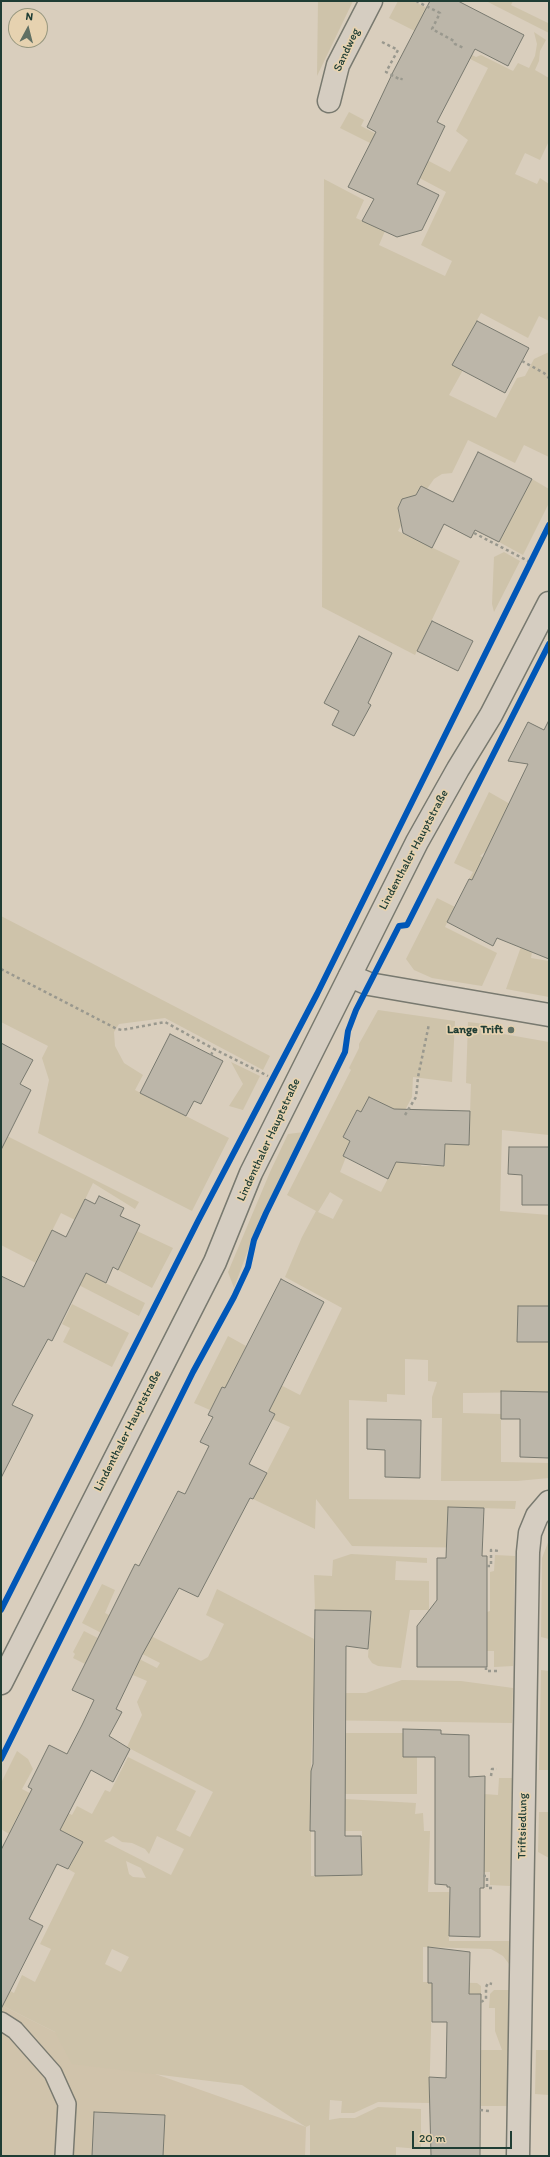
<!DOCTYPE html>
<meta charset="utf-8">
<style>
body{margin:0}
#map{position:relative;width:550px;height:2157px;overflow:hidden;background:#d9cebd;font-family:Itim,sans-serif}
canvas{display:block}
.frame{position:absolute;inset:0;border:2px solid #1f3d34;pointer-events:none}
.north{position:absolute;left:8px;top:8px;width:40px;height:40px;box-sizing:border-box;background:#e6d2b0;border:1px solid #96967e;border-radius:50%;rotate:7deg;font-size:11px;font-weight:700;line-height:16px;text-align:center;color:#1f3d34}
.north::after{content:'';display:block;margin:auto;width:14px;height:18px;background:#607064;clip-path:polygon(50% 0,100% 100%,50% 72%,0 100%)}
.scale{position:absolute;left:412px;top:2131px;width:100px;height:18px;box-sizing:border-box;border:2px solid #1f3d34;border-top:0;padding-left:5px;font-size:12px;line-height:14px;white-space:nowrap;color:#1f3d34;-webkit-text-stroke:3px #e6d2b0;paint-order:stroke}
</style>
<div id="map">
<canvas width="550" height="2157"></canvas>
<div class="frame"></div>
<div class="north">N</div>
<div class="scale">20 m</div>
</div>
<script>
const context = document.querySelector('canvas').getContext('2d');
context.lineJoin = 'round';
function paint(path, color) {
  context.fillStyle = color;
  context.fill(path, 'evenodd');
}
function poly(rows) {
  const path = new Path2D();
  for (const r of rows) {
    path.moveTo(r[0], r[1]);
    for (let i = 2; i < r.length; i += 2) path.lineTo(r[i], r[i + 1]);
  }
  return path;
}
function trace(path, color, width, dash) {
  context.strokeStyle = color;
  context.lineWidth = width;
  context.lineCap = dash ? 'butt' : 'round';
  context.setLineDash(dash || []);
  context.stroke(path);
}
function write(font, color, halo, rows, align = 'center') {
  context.font = font + ' Itim,sans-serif';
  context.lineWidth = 3.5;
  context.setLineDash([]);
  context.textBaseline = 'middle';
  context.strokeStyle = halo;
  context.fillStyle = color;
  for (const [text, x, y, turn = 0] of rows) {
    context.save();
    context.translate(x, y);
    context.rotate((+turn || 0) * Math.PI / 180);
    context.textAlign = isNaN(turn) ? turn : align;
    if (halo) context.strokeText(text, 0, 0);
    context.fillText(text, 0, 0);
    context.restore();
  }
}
paint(poly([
 [1,2005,55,2032,73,2045,306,2127,305,2156,1,2156]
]), '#d0c3ab');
paint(poly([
 [318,1,353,1,317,76],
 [398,1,413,1,437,13,449,43,476,57,481,55,513,71,518,63,529,68,535,56,537,44,534,32,546,40,540,51,539,61,535,70,549,78,549,141,540,160,525,153,515,174,537,184,540,178,549,184,549,321,539,316,528,338,481,313,453,364,463,370,449,395,496,418,517,378,525,376,534,359,549,352,549,457,524,445,515,463,468,440,452,473,442,474,434,479,427,489,421,486,415,497,404,498,400,502,398,508,399,515,404,520,398,531,460,561,415,655,322,607,324,179,364,200,356,218,385,231,379,245,445,276,452,261,421,245,446,192,410,173,414,165,340,128,349,112,364,120,361,126,450,172,468,140,456,131,488,68,389,18],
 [486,1,513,1,511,5,548,23,549,22,549,33],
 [532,479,549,489,549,503,523,555,499,542],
 [504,552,520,561,494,612,492,604,494,557],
 [489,792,510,804,486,851,480,856,536,883,549,855,549,935,535,932,531,958,549,961,549,997,506,989,539,896,523,892,515,902,469,879,473,872,454,863],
 [437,898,455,907,445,927,497,953,482,986,432,978,414,970,406,959],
 [1,916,270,1056,263,1070,165,1018,119,1024,114,1032,115,1046,124,1063,143,1075,135,1090,229,1138,192,1211,38,1133,49,1080,42,1058,48,1046,1,1022],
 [378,1010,455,1021,452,1082,413,1077,412,1097,403,1114,369,1097,361,1112,357,1110,343,1137,350,1141,343,1156,346,1157,340,1172,381,1192,401,1153,422,1166,445,1166,445,1178,445,1144,469,1145,471,1084,466,1083,468,1022,485,1024,498,1033,549,1042,549,1135,502,1130,500,1211,549,1215,549,1306,518,1306,517,1342,549,1342,549,1392,463,1393,463,1413,501,1414,501,1462,549,1463,549,1478,517,1481,441,1481,442,1418,432,1418,432,1397,437,1382,428,1381,428,1360,405,1359,405,1395,387,1394,387,1402,349,1400,349,1499,516,1501,515,1509,448,1507,447,1540,482,1548,352,1546,316,1499,315,1529,253,1499,290,1427,272,1419,275,1414,222,1387,210,1410,194,1403,228,1336,246,1346,238,1363,300,1395,342,1308,285,1277,302,1237,316,1211,287,1195,351,1070,349,1068,359,1048,359,1044],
 [330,1192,343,1200,333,1219,318,1212],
 [231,1062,260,1076,243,1110,229,1106,243,1084],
 [304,1132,258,1223,234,1288,228,1272,270,1172,288,1134],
 [1,1133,139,1202,135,1209,93,1183,75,1220,61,1213,42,1251,145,1303,139,1316,1,1245],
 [137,1231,173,1248,152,1288,118,1270],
 [72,1304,129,1333,112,1367,63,1342,70,1328,62,1324],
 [549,1540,549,1639,541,1637,542,1558],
 [351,1554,427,1558,427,1563,396,1561,395,1580,429,1581,429,1610,410,1610,401,1668,378,1666,372,1663,368,1657,371,1611,315,1610,314,1575,332,1576,333,1560],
 [495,1555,515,1556,513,1666,494,1667,494,1651,487,1651,487,1612,490,1611,490,1572,494,1571],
 [102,1584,115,1590,105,1613,201,1661,208,1657,224,1624,206,1615,217,1589,314,1639,314,1693,346,1697,346,1693,366,1693,402,1680,461,1681,513,1688,512,1723,314,1720,313,1710,311,1771,311,1876,362,1875,362,1831,345,1831,345,1799,416,1803,415,1814,423,1813,424,1831,430,1831,428,1892,449,1892,449,1941,509,1941,509,1964,503,1956,491,1949,423,1947,423,1982,477,1983,481,1986,481,1994,432,1993,429,2103,378,2102,354,2113,341,2113,342,2101,330,2100,329,2120,340,2118,355,2118,378,2107,421,2109,421,2149,396,2147,396,2156,310,2156,310,2125,306,2127,242,2085,72,2064,55,2032,1,2005,1,1986,14,1993,22,1975,35,1982,51,1949,40,1944,75,1873,68,1869,82,1842,21,1810,9,1834,1,1829,1,1783,17,1751,28,1759,33,1769,22,1789,72,1815,77,1806,92,1814,105,1790,110,1792,128,1757,196,1791,176,1830,190,1837,213,1792,127,1747,142,1715,137,1702,147,1681,133,1675,136,1669,93,1647,85,1664,73,1658,75,1654,73,1652,84,1631,157,1668,160,1663,82,1623],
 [113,1836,122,1842,132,1843,145,1849,149,1854,157,1836,184,1849,171,1875,104,1841],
 [126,1861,141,1868,146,1878,133,1877,129,1874],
 [112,1949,129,1957,121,1972,105,1964],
 [541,1670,549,1671,549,1770,539,1770],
 [346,1733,403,1733,403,1757,417,1757,417,1794,340,1794,340,1761,346,1761],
 [499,1778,512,1778,510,1886,490,1885,490,1872,483,1872,484,1794,498,1795],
 [539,1812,549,1812,549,1858,538,1852],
 [494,1990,509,1990,507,2106,480,2106,481,2050,502,2050,495,2031,495,2008,489,2008,490,1994],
 [536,2050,549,2050,549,2095,535,2094]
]), '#cec3aa');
const building = poly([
 [430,1,458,1,524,35,508,66,475,49,437,122,445,126,417,184,439,195,422,230,397,237,362,221,374,199,348,187,376,132,367,127,393,72,430,1],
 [477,321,529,348,505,393,452,365,477,321],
 [478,452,532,479,499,542,475,530,471,538,444,524,432,548,403,533,398,508,402,499,416,495,421,486,453,502,478,452],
 [432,621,473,641,458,671,417,651,432,621],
 [359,636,392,653,368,703,371,705,354,736,332,725,339,711,324,703,359,636],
 [549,720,549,959,497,938,493,946,447,922,469,879,472,880,528,764,508,761,528,722,544,730,549,720],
 [170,1034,223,1061,201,1104,194,1101,186,1116,140,1093,170,1034],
 [1,1043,33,1060,20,1084,31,1090,1,1150,1,1043],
 [369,1097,394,1109,470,1111,469,1145,445,1144,444,1166,396,1162,388,1179,343,1156,350,1141,343,1137,357,1110,361,1112,369,1097],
 [509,1147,549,1147,549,1205,522,1205,522,1175,508,1174,509,1147],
 [99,1196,124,1208,120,1216,140,1225,118,1270,113,1267,106,1283,86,1273,52,1341,48,1339,12,1405,33,1415,1,1478,1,1276,24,1287,52,1230,66,1237,85,1199,95,1204,99,1196],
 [281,1279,324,1302,269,1411,275,1414,249,1464,267,1473,253,1499,250,1498,198,1597,179,1588,142,1655,116,1709,122,1712,109,1736,130,1749,113,1782,91,1770,60,1830,83,1842,68,1869,57,1864,29,1919,43,1926,1,2009,1,1850,32,1789,28,1787,49,1745,67,1754,82,1725,94,1700,72,1690,135,1564,139,1566,178,1491,185,1494,209,1446,200,1442,213,1417,208,1415,222,1387,225,1388,281,1279],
 [518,1306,549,1306,549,1342,517,1342,518,1306],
 [501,1391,549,1392,549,1458,520,1457,520,1419,501,1419,501,1391],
 [367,1419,421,1420,420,1478,385,1477,385,1450,367,1449,367,1419],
 [448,1507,484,1508,482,1556,487,1556,487,1667,417,1667,417,1626,437,1600,437,1558,446,1558,448,1507],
 [315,1610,371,1611,368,1649,346,1646,345,1836,361,1836,362,1875,315,1876,315,1831,310,1831,311,1771,313,1764,315,1610],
 [403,1729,441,1730,441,1734,469,1735,469,1777,485,1776,484,1888,480,1888,480,1937,449,1936,450,1887,447,1887,447,1885,435,1884,435,1757,403,1757,403,1729],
 [428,1947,470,1952,469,1994,481,1994,480,2156,431,2156,429,2077,446,2078,447,2022,432,2022,432,1983,428,1983,428,1947],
 [94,2112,165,2115,163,2156,92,2156,94,2112]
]);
paint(building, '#bcb6a9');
trace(building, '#78796f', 1);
const lane = poly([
 [1,2021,15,2030,53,2073,67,2104,64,2156]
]);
const street = poly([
 [329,101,338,65,371,1],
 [350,976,369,984,549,1015],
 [518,2156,528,1552,530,1533,537,1516,549,1502]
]);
const secondary = poly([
 [1,1683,215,1262,251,1173,417,842,458,769,491,715,549,603]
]);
trace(lane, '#78796f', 20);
trace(street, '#78796f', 25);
trace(secondary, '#78796f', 25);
trace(poly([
 [416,1,440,13,432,29,454,41,455,44,464,48],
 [382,42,398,50,386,72,401,80,402,78],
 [522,361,544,373,549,378],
 [474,533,530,562],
 [1,969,117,1029,122,1030,165,1022,214,1049],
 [211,1055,214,1049,268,1076],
 [405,1115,416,1097,418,1077,429,1024],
 [274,1198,327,1089],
 [197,1366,234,1297,248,1267,251,1254],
 [487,1566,491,1566,491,1550,499,1551],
 [486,1667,486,1671,498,1671],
 [1,1759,178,1403],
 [491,1776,492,1769,497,1769],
 [483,1876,487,1876,487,1888,494,1888],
 [481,2002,486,1999,486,1987,488,1983,492,1984],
 [480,2110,489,2111]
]), '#99988e', 2.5, [3, 3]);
trace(lane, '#d5cdc1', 17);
trace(street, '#d5cdc1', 22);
trace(secondary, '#d5cdc1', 22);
trace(poly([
 [1,1610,198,1221,317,994,549,525],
 [1,1759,193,1372,234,1297,248,1267,254,1240,266,1213,345,1052,348,1031,356,1010,399,926,407,925,549,644]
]), '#0057b8', 6);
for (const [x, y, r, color] of [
 [511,1030,4,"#607064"]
]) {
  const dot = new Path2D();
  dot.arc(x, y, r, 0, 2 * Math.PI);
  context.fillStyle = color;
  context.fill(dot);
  trace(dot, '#e6d2b0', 1.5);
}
write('12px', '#1f3d34', '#e6d2b0', [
 ["Sandweg",347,50,-65],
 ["Lindenthaler Hauptstraße",414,850,-62],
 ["Lindenthaler Hauptstraße",269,1140,-65],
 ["Lindenthaler Hauptstraße",128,1431,-63],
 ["Triftsiedlung",523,1826,-89]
]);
write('bold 12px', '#1f3d34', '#e6d2b0', [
 ["Lange Trift",503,1030]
], 'right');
</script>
